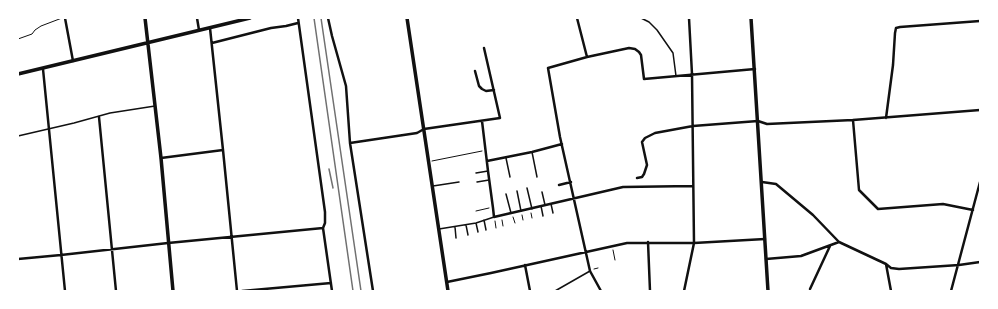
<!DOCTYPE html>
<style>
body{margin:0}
#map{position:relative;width:998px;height:309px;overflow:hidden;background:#fff;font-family:"PT Serif",serif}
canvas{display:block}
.frame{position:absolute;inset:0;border:19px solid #fff;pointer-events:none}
</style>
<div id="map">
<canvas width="998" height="309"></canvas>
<div class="frame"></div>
</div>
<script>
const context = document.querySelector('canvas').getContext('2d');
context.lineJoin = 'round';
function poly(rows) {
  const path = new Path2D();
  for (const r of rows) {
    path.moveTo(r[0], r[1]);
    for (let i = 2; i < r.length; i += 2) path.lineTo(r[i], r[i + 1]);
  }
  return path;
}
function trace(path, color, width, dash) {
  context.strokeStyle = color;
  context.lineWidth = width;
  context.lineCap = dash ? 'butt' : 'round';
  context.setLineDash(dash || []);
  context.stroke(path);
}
trace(poly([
 [18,39,32,34,35,30,41,26,62,18],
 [432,161,482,151],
 [476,211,489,208],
 [531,213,532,218],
 [522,215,523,220],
 [513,217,515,223],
 [502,220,503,226],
 [495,221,496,228],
 [613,250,615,260],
 [594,269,598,268]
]), '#111', 1);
trace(poly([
 [641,18,649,22,657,30,673,53,676,76],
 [18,136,74,123,110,113,155,106],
 [532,152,537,177],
 [506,158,510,177],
 [476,173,488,171],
 [477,182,489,180],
 [433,186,459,182],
 [527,188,532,209],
 [517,191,521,211],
 [542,192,545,205],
 [506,194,511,213],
 [551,204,553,213],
 [541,206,543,216],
 [484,220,486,230],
 [476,223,478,232],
 [466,225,468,235],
 [455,227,456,238],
 [439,229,476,223,494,217],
 [555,291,590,271]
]), '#111', 1.5);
trace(poly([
 [65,18,73,61],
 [197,18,199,30],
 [298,18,325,212,325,223,323,228,332,291],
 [328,18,332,36,346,86,350,143,373,291],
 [577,18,587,57],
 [210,28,223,150,237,291],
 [212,43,271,28,286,26,298,23],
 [43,69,65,291],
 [475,71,479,86,482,89,486,91,494,90],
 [99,117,116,291],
 [886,118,893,65,895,33,896,28,900,27,980,21],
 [853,120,859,190,878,209,943,204,973,210],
 [482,121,488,171,493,208,494,217,623,187,693,186],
 [350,143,417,133,424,129,500,118,484,48],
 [161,158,223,150],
 [487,161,532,152,562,144],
 [637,178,642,177,644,174,647,165,642,142,645,138,655,133,693,126,758,121,767,124,853,120,980,110],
 [762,182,776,184,813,215,839,242],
 [559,185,571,182],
 [648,242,650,291],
 [18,259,61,255,168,243,323,228],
 [766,259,801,256,839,242,886,264,891,268,899,269,959,265,980,262],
 [886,264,891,291],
 [525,265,530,291],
 [447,282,491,273,627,243,694,243,765,239],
 [810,289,830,246],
 [242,291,331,283],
 [601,291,590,271,560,137,548,68,587,57,629,48,635,49,639,52,641,55,644,79,755,69],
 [684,291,694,243,692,74,689,18],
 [951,291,980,182]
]), '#111', 2.5);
trace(poly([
 [145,18,161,158,173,291],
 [407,18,448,291],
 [751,18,768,291],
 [18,74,250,18]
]), '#111', 3.5);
trace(poly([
 [314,18,353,291],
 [321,18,361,291],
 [329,169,333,188]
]), '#707070', 1.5);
</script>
